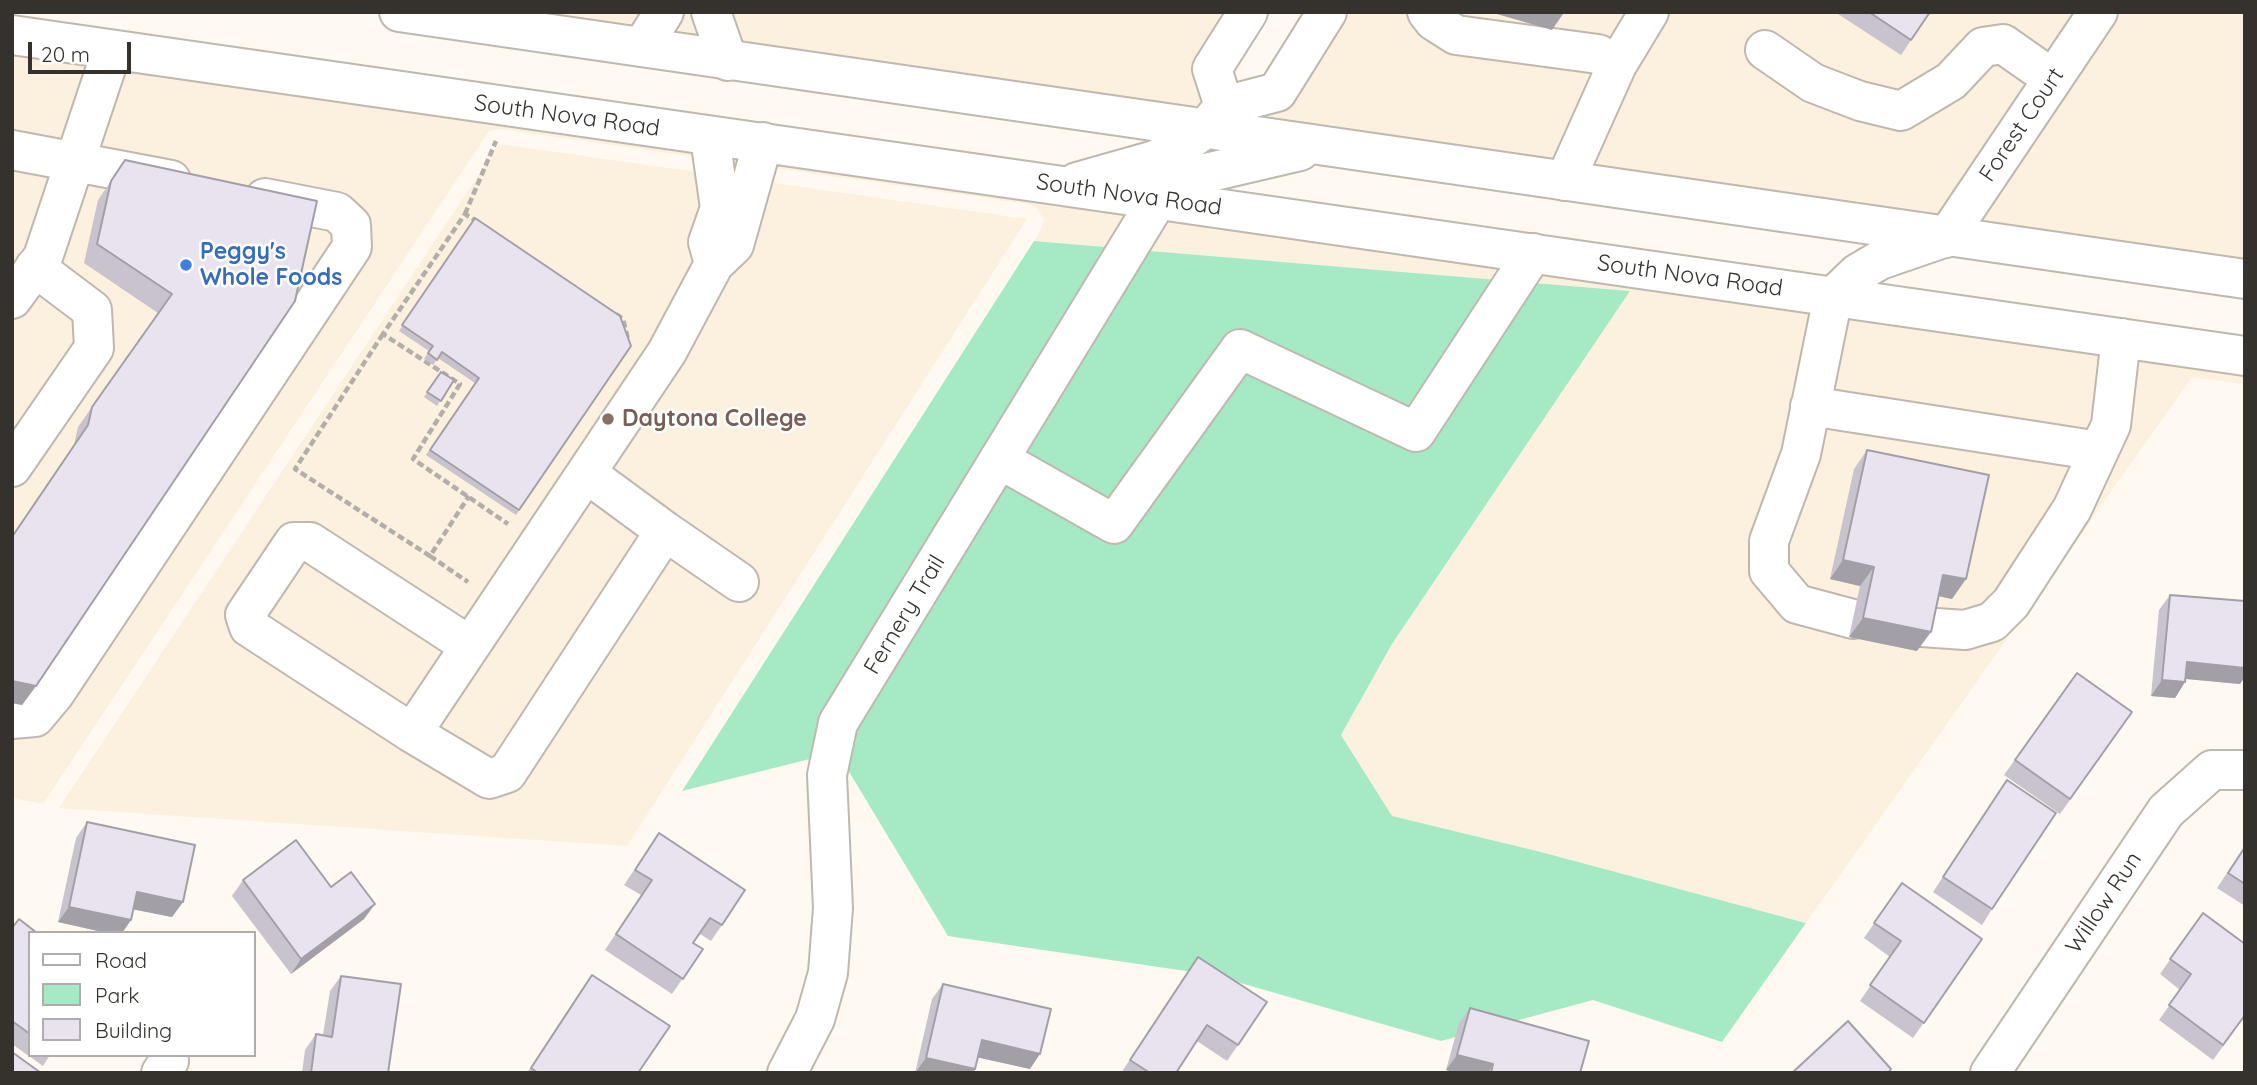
<!DOCTYPE html>
<style>
body{margin:0}
#map{position:relative;width:2257px;height:1085px;overflow:hidden;background:#fff9f1;font-family:Quicksand,sans-serif}
canvas{display:block}
.frame{position:absolute;inset:0;border:14px solid #35322e;pointer-events:none}
.legend{position:absolute;left:28px;top:931px;width:228px;height:126px;box-sizing:border-box;background:#fff;border:2px solid #aeadab;margin:0;padding:9px 12px;list-style:none;font-size:21px;color:#35322e}
.legend li{display:flex;align-items:center;gap:14px;height:35px}
.legend b{width:35px;border:2px solid #aeadab}
.scale{position:absolute;left:28px;top:42px;width:103px;height:32px;box-sizing:border-box;border:4px solid #35322e;border-top:0;padding-left:9px;font-size:21px;line-height:24px;white-space:nowrap;color:#35322e;-webkit-text-stroke:5px #fff;paint-order:stroke}
</style>
<div id="map">
<canvas width="2257" height="1085"></canvas>
<div class="frame"></div>
<ul class="legend">
<li><b style="height:9px;background:#fff"></b>Road</li>
<li><b style="height:19px;background:#a6eac5"></b>Park</li>
<li><b style="height:19px;background:#e8e3ee"></b>Building</li>
</ul>
<div class="scale">20 m</div>
</div>
<script>
const context = document.querySelector('canvas').getContext('2d');
context.lineJoin = 'round';
function paint(path, color) {
  context.fillStyle = color;
  context.fill(path, 'evenodd');
}
function poly(rows) {
  const path = new Path2D();
  for (const r of rows) {
    path.moveTo(r[0], r[1]);
    for (let i = 2; i < r.length; i += 2) path.lineTo(r[i], r[i + 1]);
  }
  return path;
}
function trace(path, color, width, dash) {
  context.strokeStyle = color;
  context.lineWidth = width;
  context.lineCap = dash ? 'butt' : 'round';
  context.setLineDash(dash || []);
  context.stroke(path);
}
function write(font, color, halo, rows, align = 'center') {
  context.font = font + ' Quicksand,sans-serif';
  context.lineWidth = 5;
  context.setLineDash([]);
  context.textBaseline = 'middle';
  context.strokeStyle = halo;
  context.fillStyle = color;
  for (const [text, x, y, turn = 0] of rows) {
    context.save();
    context.translate(x, y);
    context.rotate((+turn || 0) * Math.PI / 180);
    context.textAlign = isNaN(turn) ? turn : align;
    if (halo) context.strokeText(text, 0, 0);
    context.fillText(text, 0, 0);
    context.restore();
  }
}
paint(poly([
 [524,12,1225,12,1195,58,1194,72,1202,101,1196,109],
 [1351,12,2074,12,1936,218,1336,129,1333,124,1319,127,1255,117,1285,109,1294,102],
 [2122,12,2245,12,2245,261,1979,224],
 [12,53,709,155,1052,202,1055,208,1068,204,1127,213,1105,247,1034,241,1042,228,1044,220,1037,208,1028,204,500,129,489,131,43,804,12,798],
 [499,144,1027,219,627,846,59,808],
 [1170,219,2245,374,2245,384,2192,377,1806,923,1541,852,1391,816,1341,735,1392,644,1630,291,1150,251]
]), '#fcf0df');
paint(poly([
 [1034,241,1105,247,821,713,810,759,682,791],
 [1150,251,1630,291,1392,644,1341,735,1392,816,1541,852,1806,923,1722,1042,1593,1000,1441,1041,1213,975,948,936,848,770,856,732]
]), '#a6eac5');
const minor = poly([
 [711,12,728,61],
 [1427,12,1434,21,1456,35,1598,54,1617,65],
 [642,47,664,12],
 [1765,50,1813,83,1860,101,1901,111,1951,81,1983,47,2003,44,2053,79],
 [1224,106,1212,69,1248,12],
 [1206,128,1224,106,1277,92,1327,12],
 [710,137,720,208,708,242,714,264,734,245,763,142],
 [12,150,171,180],
 [1565,181,1617,65,1649,12],
 [1946,238,2098,12],
 [714,264,667,352,412,733,489,779,507,773,665,531,739,582],
 [1833,297,1801,454,1769,541,1769,571,1797,604,1853,619],
 [12,299,43,257,112,50],
 [1810,406,2099,451],
 [999,459,1114,524,1240,349,1416,432,1533,253],
 [12,467,94,348,92,310,35,267],
 [586,473,665,531],
 [1922,627,1965,630,1992,622,2011,603,2072,509,2111,425,2121,338],
 [12,719,35,717,55,693,352,247,351,225,337,212,265,198],
 [412,733,249,627,245,615,294,542,310,542,470,646],
 [161,1073,169,1061],
 [787,1073,815,1019,828,973,833,908,827,775,838,723,1158,199],
 [1990,1073,2166,811,2212,770,2245,770]
]);
const major = poly([
 [399,12,2245,279],
 [12,35,2245,356],
 [1077,182,1155,160,1183,145,1206,128],
 [1158,199,1176,185,1206,173,1300,151],
 [1833,297,1858,273,1880,260,1941,239]
]);
trace(minor, '#bfb8ae', 42);
trace(major, '#bfb8ae', 42);
trace(poly([
 [465,214,496,141],
 [478,222,465,214,383,334,460,384,413,459,508,524],
 [616,314,623,319,628,339],
 [383,334,295,469,430,556,469,496],
 [430,556,468,582]
]), '#b3aea8', 4.5, [7, 3.5]);
trace(minor, '#fff', 38);
trace(major, '#fff', 38);
paint(poly([
 [1835,12,1930,12,1901,55],
 [125,160,317,201,36,686,22,705,12,703,12,536,74,445,78,427,158,313,84,263,98,200],
 [475,218,631,346,516,515,426,455,475,383,438,358,433,365,424,359,429,351,399,331],
 [441,372,454,380,437,406,424,397],
 [1867,450,1952,599,1938,596,1917,651,1849,637,1860,586,1830,579,1854,469],
 [2170,595,2240,684,2186,679,2185,682,2175,698,2151,696,2159,610],
 [2077,673,2132,712,2060,814,2004,775],
 [2007,780,1992,909,1982,925,1933,892],
 [87,822,183,902,172,917,133,909,131,920,122,933,107,933,58,922,76,838],
 [659,833,722,925,711,941,700,934,693,943,703,949,672,994,605,950,641,895,624,885],
 [2245,846,2245,906,2217,888],
 [243,880,331,887,375,904,364,919,291,974,232,896],
 [1902,883,1982,939,1913,1038,1860,1001,1890,957,1864,938],
 [2203,913,2245,1016,2213,1060,2159,1020,2180,990,2160,974],
 [12,928,30,933,30,1055,50,1055,43,1066,12,1044],
 [1198,957,1238,1045,1227,1061,1197,1041,1176,1073,1121,1073],
 [341,976,388,1073,302,1073,305,1050,316,1034,323,1035,330,991],
 [943,984,1030,1069,978,1057,975,1069,973,1073,915,1073,932,999],
 [581,990,638,1073,527,1073],
 [1470,1008,1580,1073,1457,1073,1446,1070,1459,1023]
]), '#c8c3cd');
paint(poly([
 [1490,12,1556,12,1563,14,1552,30],
 [1843,560,1874,567,1860,586,1830,579],
 [1943,575,1966,579,1952,599,1929,594],
 [1863,618,1931,632,1917,651,1849,637],
 [2187,662,2245,668,2245,677,2240,684,2176,678],
 [2162,680,2185,682,2175,698,2151,696],
 [12,681,36,686,22,705,12,703],
 [137,892,183,902,172,917,126,908],
 [375,904,364,919,291,974,301,959],
 [69,907,131,920,122,933,107,933,58,922],
 [982,1040,1040,1054,1030,1069,971,1056],
 [1457,1055,1493,1064,1488,1073,1457,1073,1446,1070],
 [926,1058,975,1069,973,1073,915,1073]
]), '#a29fa7');
const building = poly([
 [1869,12,1930,12,1911,40,1869,12],
 [125,160,317,201,295,301,36,686,12,681,12,537,88,425,92,407,172,294,97,244,111,181,125,160],
 [475,218,620,316,631,346,519,510,430,450,479,378,442,352,437,360,428,353,433,346,402,325,475,218],
 [441,372,454,380,441,401,427,392,441,372],
 [1867,450,1989,475,1966,579,1943,575,1931,632,1863,618,1874,567,1843,560,1867,450],
 [2170,595,2245,601,2245,668,2187,662,2185,682,2162,680,2170,595],
 [2077,673,2132,712,2070,799,2015,760,2077,673],
 [2007,780,2056,813,1992,909,1943,877,2007,780],
 [87,822,195,845,183,902,137,892,131,920,69,907,87,822],
 [659,833,745,890,722,925,710,918,693,943,703,949,683,979,616,934,652,880,635,870,659,833],
 [296,840,331,887,351,872,375,904,301,959,243,880,296,840],
 [2245,847,2245,884,2228,873,2245,847],
 [1902,883,1982,939,1924,1023,1870,985,1901,941,1874,923,1902,883],
 [2203,913,2245,944,2245,1015,2223,1045,2169,1005,2191,974,2170,959,2203,913],
 [19,919,37,933,30,933,30,1034,12,1021,12,928,19,919],
 [1198,957,1267,1002,1238,1045,1207,1025,1176,1073,1150,1073,1130,1060,1198,957],
 [592,975,670,1026,638,1073,538,1073,531,1068,592,975],
 [341,976,401,984,388,1073,311,1073,316,1034,332,1037,341,976],
 [943,984,1051,1009,1040,1054,982,1040,975,1069,926,1058,943,984],
 [1470,1008,1589,1041,1580,1073,1491,1073,1493,1064,1457,1055,1470,1008],
 [1848,1021,1891,1069,1888,1073,1792,1073,1848,1021],
 [12,1052,41,1073,12,1073,12,1052]
]);
paint(building, '#e8e3ee');
trace(building, '#a29fa7', 2);
for (const [x, y, r, color] of [
 [186,265,7,"#3f7fe0"],
 [608,419,7,"#8d6e63"]
]) {
  const dot = new Path2D();
  dot.arc(x, y, r, 0, 2 * Math.PI);
  context.fillStyle = color;
  context.fill(dot);
  trace(dot, '#fff', 2.5);
}
write('23px', '#35322e', '#fff', [
 ["South Nova Road",567,116,8],
 ["Forest Court",2022,125,-56],
 ["South Nova Road",1129,195,8],
 ["South Nova Road",1690,276,8],
 ["Fernery Trail",905,615,-59],
 ["Willow Run",2104,903,-56]
]);
write('bold 23px', '#366cbe', '#fff', [
 ["Peggy's",200,252],
 ["Whole Foods",200,278]
], 'left');
write('bold 23px', '#785e54', '#fff', [
 ["Daytona College",622,419]
], 'left');
</script>
